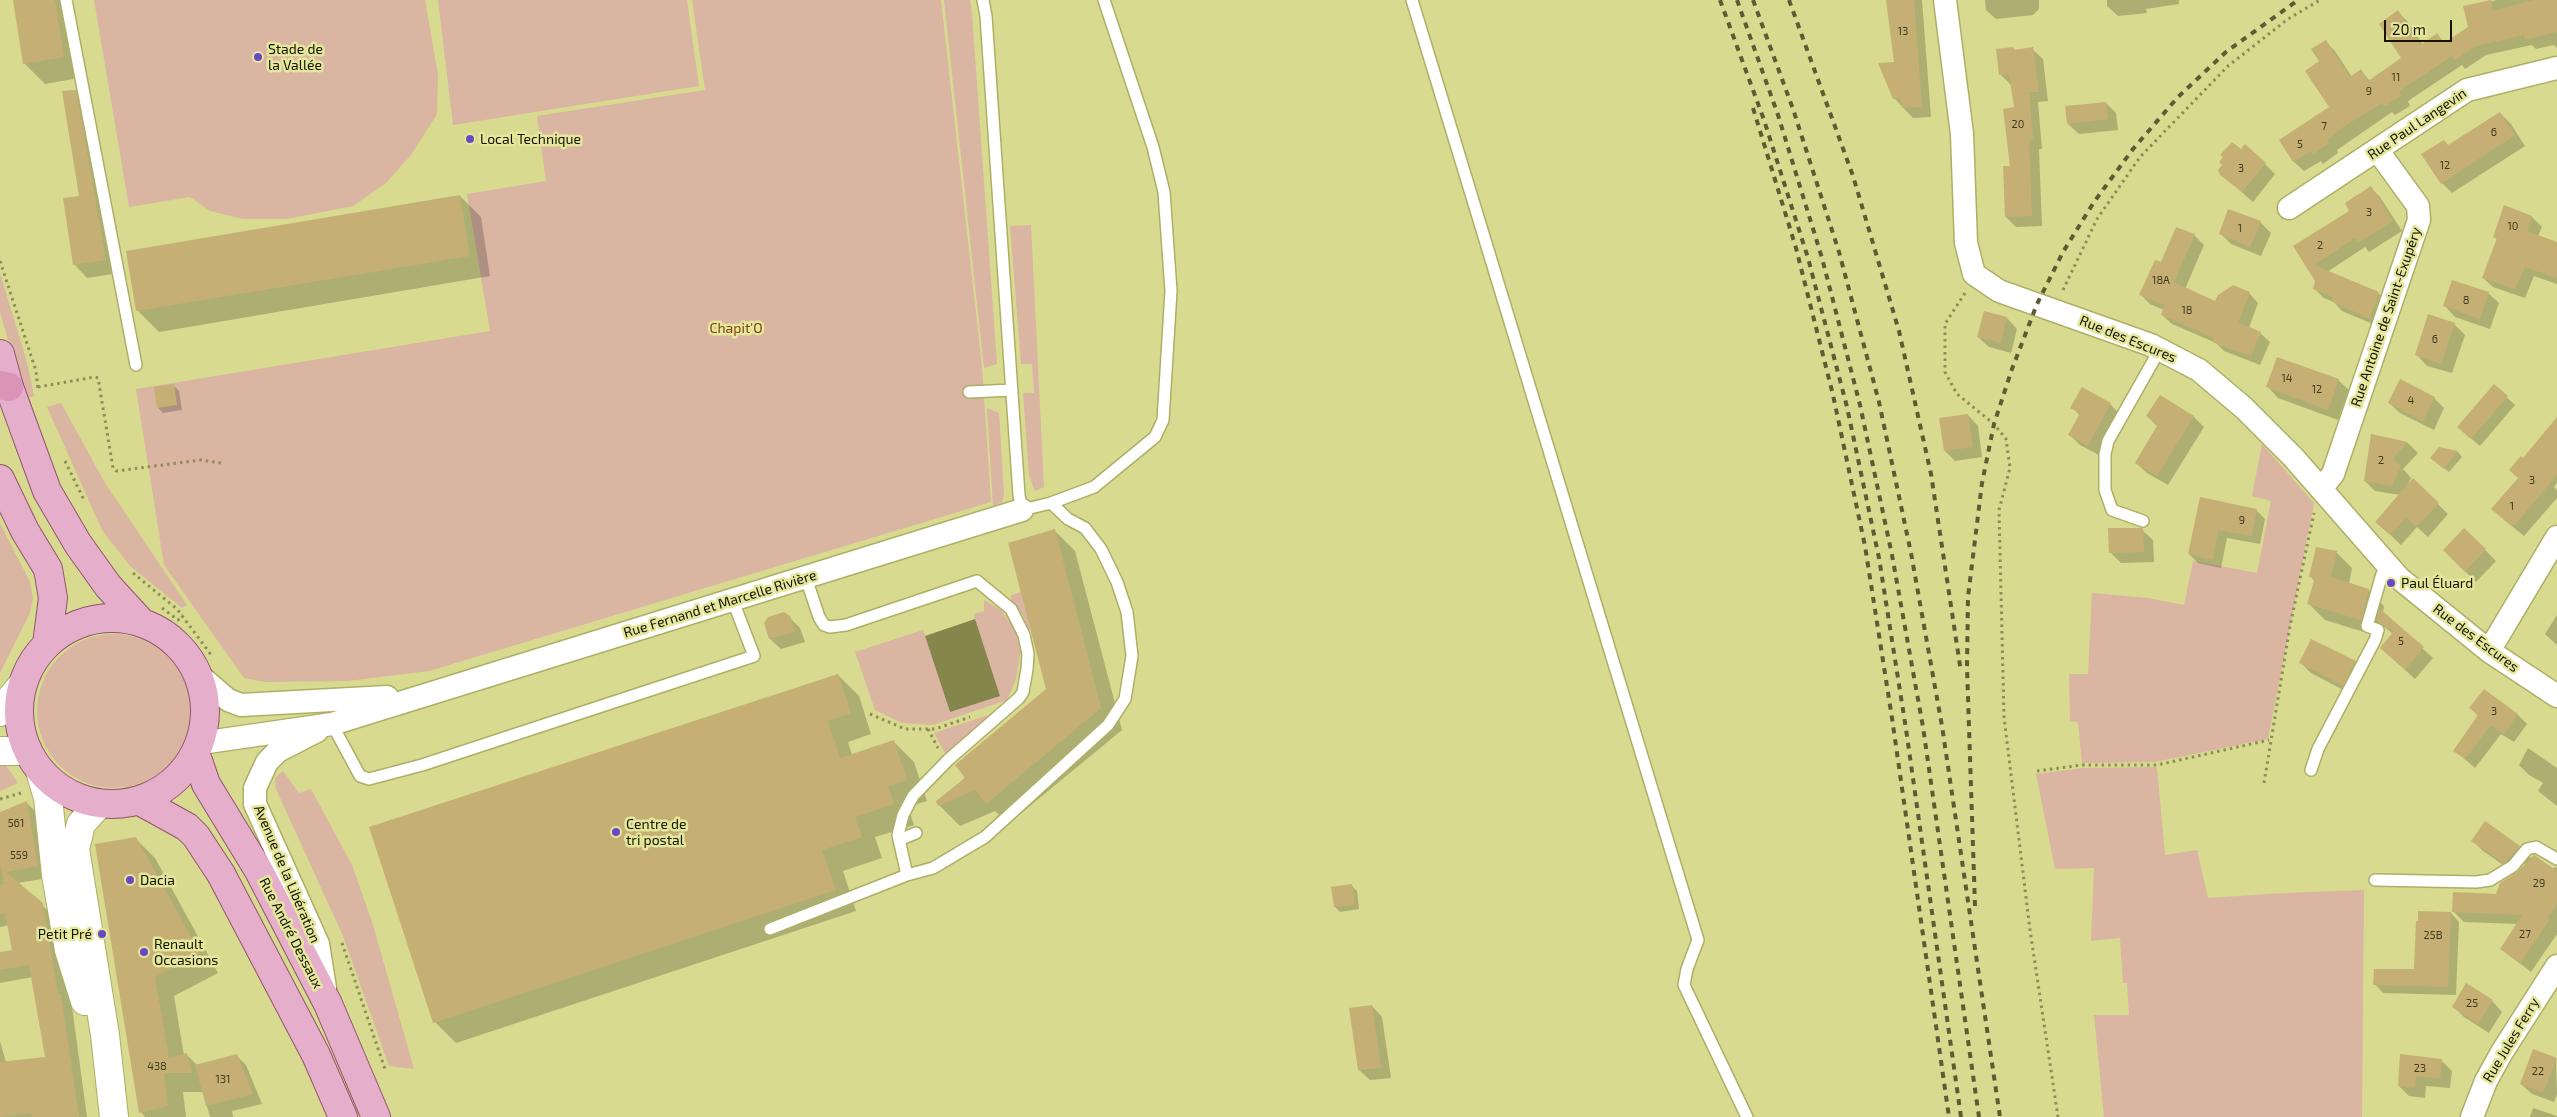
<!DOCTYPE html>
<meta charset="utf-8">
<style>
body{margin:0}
#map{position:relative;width:2557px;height:1117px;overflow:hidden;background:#d8da8f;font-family:"Exo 2",sans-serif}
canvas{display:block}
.scale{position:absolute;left:2384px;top:20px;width:68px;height:22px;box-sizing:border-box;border:2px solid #151400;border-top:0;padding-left:6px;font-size:15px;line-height:18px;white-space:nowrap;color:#151400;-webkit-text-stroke:4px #e5e79c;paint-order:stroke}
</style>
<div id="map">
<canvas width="2557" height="1117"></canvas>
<div class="scale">20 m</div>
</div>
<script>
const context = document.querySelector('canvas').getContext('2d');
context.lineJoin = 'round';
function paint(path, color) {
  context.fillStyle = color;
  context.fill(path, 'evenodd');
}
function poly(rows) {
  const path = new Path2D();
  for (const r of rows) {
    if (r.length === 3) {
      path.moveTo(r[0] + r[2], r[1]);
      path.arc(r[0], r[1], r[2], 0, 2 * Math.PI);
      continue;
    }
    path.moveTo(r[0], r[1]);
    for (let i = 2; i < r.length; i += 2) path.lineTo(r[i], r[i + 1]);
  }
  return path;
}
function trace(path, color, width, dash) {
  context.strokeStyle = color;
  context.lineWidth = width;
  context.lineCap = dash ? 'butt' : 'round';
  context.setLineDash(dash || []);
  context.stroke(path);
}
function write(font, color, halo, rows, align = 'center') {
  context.font = font + ' "Exo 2",sans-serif';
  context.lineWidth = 5;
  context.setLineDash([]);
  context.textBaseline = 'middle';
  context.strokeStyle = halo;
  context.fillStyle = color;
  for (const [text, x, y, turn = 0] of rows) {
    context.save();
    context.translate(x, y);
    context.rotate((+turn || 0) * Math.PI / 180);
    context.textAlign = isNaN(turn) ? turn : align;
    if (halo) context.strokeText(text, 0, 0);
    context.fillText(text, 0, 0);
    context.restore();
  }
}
paint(poly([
 [94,0,425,0,438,75,437,114,411,155,386,183,353,206,287,219,243,219,210,211,190,197,129,207],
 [438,0,687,0,699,86,453,125],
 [692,0,941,0,982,367,991,502,429,671,348,681,265,682,244,678,164,565,136,389,490,331,467,194,546,181,537,116,705,90],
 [944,0,970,0,972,14,997,364,984,368],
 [1031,225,1044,487,1035,491,1029,475,1023,393,1034,393,1032,364,1021,364,1010,226],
 [0,273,27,362,34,396,25,399,0,312],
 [61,403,105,483,187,605,182,608,130,566,102,530,47,407],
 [987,408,999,413,1004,494,1002,502,993,506],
 [2262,444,2314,503,2268,739,2155,762,2082,763,2078,722,2070,721,2069,674,2088,674,2092,593,2148,598,2184,605,2193,561,2257,573,2271,501,2252,496],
 [0,523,30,582,33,599,30,613,0,673],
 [1021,592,1031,629,1028,629,1023,616,1011,600,1011,595],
 [984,600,1001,610,1015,629,1021,650,1016,679,1007,700,933,725,902,723,875,710,855,652,923,630,950,712,975,619,974,614,984,611],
 [114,711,77],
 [994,713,946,755,934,733],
 [0,762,5,764,18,783,0,791],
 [2157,767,2165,855,2197,850,2208,898,2285,893,2364,890,2362,1117,2104,1117,2094,1015,2129,1015,2127,983,2123,983,2120,938,2091,941,2094,868,2055,869,2036,774,2083,768],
 [283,771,299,793,311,789,352,865,373,925,414,1069,389,1066,343,936,276,789,275,778]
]), '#d9b5a2');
paint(poly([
 [975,619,1000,696,950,712,925,636]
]), '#85864c');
paint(poly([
 [14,0,72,0,84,77,45,84,24,63],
 [1887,0,1922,0,1931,117,1913,118,1894,98,1895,63],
 [1985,0,2039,0,2039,9,2033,15,1996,19,1986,10],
 [2107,0,2179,0,2179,4,2146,9,2147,13,2118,16,2107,6],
 [2497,0,2557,0,2557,48,2554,45,2536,49,2532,45,2486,55,2465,69,2462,65,2408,101,2410,106,2395,115,2392,112,2337,150,2338,153,2323,164,2321,161,2304,171,2294,162,2280,140,2331,108,2320,61,2326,42,2335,51,2352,77,2361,71,2370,81,2402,58,2398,12,2408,22,2423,45,2437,35,2445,43,2469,27,2465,7],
 [2013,48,2016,51,2032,49,2043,59,2048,101,2038,102,2042,149,2039,149,2042,226,2016,227,2006,217,2015,109,2011,85,2001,75,1997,50],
 [75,91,89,105,119,273,87,278,74,264,80,197],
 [2106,103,2116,113,2118,130,2079,134,2068,124],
 [2500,113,2511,124,2525,146,2452,193,2442,183],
 [2265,164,2275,174,2253,202,2221,174,2223,165],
 [2371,188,2380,197,2402,231,2369,252,2365,247,2327,272,2378,293,2388,303,2380,327,2342,311,2334,302,2324,298,2314,288,2316,280,2295,246,2351,211],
 [460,196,481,217,490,276,159,332,138,311,128,252],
 [2505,207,2532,217,2542,227,2538,236,2557,243,2557,284,2534,276,2525,298,2493,287,2483,278,2498,240,2494,237],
 [2260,222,2271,233,2261,256,2231,244,2221,234],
 [2194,235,2204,245,2185,289,2216,303,2249,293,2258,303,2249,328,2260,333,2270,342,2260,365,2224,351,2216,343,2172,324,2162,315,2164,310,2150,304,2140,294,2162,264],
 [2488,293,2499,303,2490,329,2455,317,2445,306],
 [2007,318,2017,329,2011,353,1989,347,1978,337],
 [2454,324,2465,335,2452,373,2427,366,2417,355],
 [2338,380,2349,390,2338,420,2278,398,2268,387],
 [174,386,179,391,182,410,163,413,158,408],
 [2494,386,2515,405,2480,446,2467,435],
 [2082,389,2110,404,2121,415,2099,455,2080,445,2070,435,2080,416,2072,407],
 [2161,396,2194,417,2204,427,2168,485,2147,473,2136,463,2158,427,2147,416],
 [2434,398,2444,408,2434,430,2400,413,2389,403],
 [1968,415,1978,426,1982,457,1955,461,1945,451],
 [2557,419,2557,483,2554,487,2557,490,2557,498,2524,536,2503,519,2519,478,2523,459],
 [2372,436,2408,443,2418,453,2403,469,2411,478,2407,486,2413,480,2448,514,2428,537,2417,527,2401,545,2377,522,2400,495,2375,491,2365,481],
 [2440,449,2458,452,2462,457,2449,472,2437,462],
 [2201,499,2256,510,2265,519,2260,544,2227,538,2221,568,2198,563,2189,554],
 [2464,529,2496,561,2476,582,2444,550],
 [1054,530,1075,551,1122,730,1008,824,995,811,960,826,939,805,1048,689],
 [2142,530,2153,540,2154,562,2121,563,2110,552],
 [2336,552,2352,568,2349,584,2368,590,2384,606,2383,613,2433,658,2415,679,2391,657,2393,634,2380,623,2377,636,2325,620,2309,604,2315,582,2311,577],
 [2557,615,2557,645,2545,634],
 [789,617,800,628,805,642,781,649,770,639,766,624],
 [2355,662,2365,672,2353,695,2311,673,2301,663],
 [838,675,859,696,871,734,848,742,852,755,893,741,914,762,927,801,908,807,914,825,875,837,882,858,843,871,856,911,456,1043,435,1022],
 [2471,708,2518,715,2527,724,2514,742,2501,734,2475,768,2455,751,2478,716],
 [2528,748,2557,768,2557,806,2538,791,2543,783,2529,775,2519,765],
 [27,803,38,814,49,878,17,883,54,916,72,1007,87,1117,0,1117,0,1041,6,1062,46,1058,33,977,0,983,0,953,14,951,9,925,0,927,0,814],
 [135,838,155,858,218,973,174,996,184,1055,187,1055,197,1065,236,1055,246,1065,262,1104,232,1111,233,1117,210,1117,203,1092,183,1092,186,1117,145,1117,141,1112],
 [2473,841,2519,847,2531,858,2551,869,2557,867,2557,934,2531,972,2501,949,2517,924,2464,922,2453,911,2496,895,2526,864,2524,863,2515,873,2483,851],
 [1352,886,1357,891,1359,909,1340,912,1335,907,1333,888],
 [2451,913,2459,922,2456,995,2383,993,2375,984,2415,971],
 [2492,1001,2502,1012,2489,1033,2464,1017,2453,1006],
 [1372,1006,1382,1017,1391,1078,1370,1080,1359,1070],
 [2556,1059,2557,1094,2554,1102,2532,1094,2521,1084],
 [2441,1060,2452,1071,2450,1088,2426,1086,2425,1098,2409,1096,2399,1086],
 [2533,1108,2557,1116,2557,1117,2530,1117]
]), '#0003');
paint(poly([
 [13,0,55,0,64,57,23,64],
 [1886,0,1914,0,1922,107,1902,108,1901,98,1893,99,1878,63,1894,62],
 [2491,0,2493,11,2533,0,2557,0,2557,32,2525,40,2524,35,2476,46,2455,60,2452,56,2399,91,2401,96,2385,106,2382,103,2343,127,2327,140,2329,143,2313,154,2311,151,2293,162,2279,140,2329,107,2305,71,2319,61,2311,49,2326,40,2350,77,2361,69,2368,81,2401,58,2379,24,2398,10,2421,45,2437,33,2444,43,2468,27,2463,6],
 [2013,47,2014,50,2033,47,2039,92,2029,92,2033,139,2029,140,2032,216,2005,217,2003,166,2010,166,2003,109,2014,107,2009,74,1999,75,1996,49],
 [76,90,106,260,73,265,63,198,79,196,62,91],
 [2106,102,2108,119,2067,124,2065,106],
 [2500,112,2515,135,2441,184,2421,154,2444,140,2448,145],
 [2232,142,2241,149,2245,144,2266,163,2242,192,2220,175,2218,170,2222,165,2219,162,2223,157,2220,155],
 [2371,186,2393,221,2358,243,2355,238,2314,265,2379,292,2370,319,2331,301,2333,297,2313,289,2315,281,2293,246,2349,211,2345,203],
 [460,195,470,256,136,311,126,251],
 [2504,205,2532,216,2527,231,2557,242,2557,278,2525,267,2515,289,2482,278,2497,238,2493,237],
 [2228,209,2261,221,2250,247,2219,234],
 [2176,227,2195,234,2174,282,2215,301,2218,295,2233,285,2250,292,2238,322,2261,332,2251,356,2212,342,2214,338,2161,315,2165,305,2139,295,2155,260,2161,262],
 [2452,280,2489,292,2480,319,2443,306],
 [1984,311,2007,317,2001,343,1977,337],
 [2428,314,2455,323,2441,364,2415,355],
 [2277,357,2339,379,2328,410,2266,387],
 [2400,379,2435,397,2423,421,2388,403],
 [174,384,177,405,157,408,154,387],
 [2494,384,2508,396,2471,439,2457,427],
 [2082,387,2111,403,2088,446,2068,435,2080,413,2070,408],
 [2160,395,2194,416,2157,476,2135,463,2158,424,2146,416],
 [1968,414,1973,447,1944,451,1939,418],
 [2557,417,2557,475,2513,527,2491,509,2518,478,2509,470,2521,456,2523,458],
 [2371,434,2408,442,2393,458,2401,466,2392,486,2364,481],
 [2439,447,2458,451,2444,469,2430,458],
 [2413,478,2439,503,2416,527,2406,518,2390,535,2375,522],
 [2200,497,2257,509,2252,536,2218,530,2213,560,2188,554],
 [2108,528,2143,528,2144,552,2109,553],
 [2464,528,2486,549,2465,572,2443,550],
 [1055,529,1101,708,986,804,975,790,938,806,936,801,965,778,955,765,1046,689,1008,543],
 [2316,547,2337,551,2331,577,2369,589,2361,620,2307,604,2315,578,2309,577],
 [2380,609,2424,647,2405,670,2380,648,2394,631,2376,621],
 [784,612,790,616,795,632,769,639,764,623,768,617],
 [2311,639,2356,661,2343,686,2299,663],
 [838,674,851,713,828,721,840,758,894,740,907,780,888,786,894,804,855,817,862,837,822,850,836,890,433,1023,369,827],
 [2484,689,2518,714,2504,734,2491,725,2465,759,2453,751,2478,715,2469,708],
 [27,801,38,866,6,872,43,903,58,994,61,995,79,1117,32,1117,31,1113,0,1117,0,1062,45,1057,29,965,0,970,0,952,12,950,5,913,0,914,0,885,4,884,0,862,0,812],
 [2485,821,2520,846,2504,863,2471,841],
 [136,837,200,953,155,977,169,1058,187,1053,192,1073,164,1073,168,1106,139,1113,95,844],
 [2534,855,2557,871,2557,903,2548,917,2550,919,2520,963,2500,949,2522,915,2452,912,2453,892,2496,894,2500,883,2517,872],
 [1352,884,1355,905,1334,907,1331,887],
 [2418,911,2451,912,2448,987,2373,985,2374,969,2414,969,2416,921,2418,921],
 [2466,983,2493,1000,2478,1024,2452,1007],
 [1372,1005,1381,1068,1358,1070,1349,1008],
 [2533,1049,2557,1058,2543,1093,2520,1084],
 [237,1054,253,1094,206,1106,195,1065],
 [2400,1054,2442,1059,2440,1078,2416,1076,2415,1088,2398,1086]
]), '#c5af75');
const service = poly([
 [66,0,136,365],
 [983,0,986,16,1019,495,1022,510,1051,503,1094,487,1155,437,1163,420,1171,291,1164,192,1153,147,1104,0],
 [1412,0,1698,940,1687,969,1684,985,1747,1117],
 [969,392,1012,390],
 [2143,521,2112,510,2105,490,2105,454,2108,441,2160,349],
 [806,578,819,617,824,625,830,627,846,625,977,581,1011,609,1024,635,1028,654,1027,669,1023,692,1019,698,948,760,913,796,903,815,898,835,907,875],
 [332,724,360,776,369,779,422,765,754,656,733,601],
 [2311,770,2318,749,2375,640,2378,630,2367,626,2382,574,2389,566],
 [899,840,916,833],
 [2375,880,2476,882,2490,880,2513,866,2527,849,2536,847,2557,859],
 [770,929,907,875,933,868,985,837,1108,725,1125,699,1132,656,1127,612,1117,582,1101,549,1085,528,1068,519,1051,503]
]);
const minor = poly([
 [1945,0,1962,134,1966,243,1974,274,1999,291,2151,345,2199,370,2244,408,2293,457,2399,578,2489,651,2557,696],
 [2289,208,2467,90,2557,68],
 [2321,489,2333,474,2419,220,2418,206,2378,151],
 [2489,651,2557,537],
 [200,676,228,700,241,705,387,697],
 [317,731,278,751,267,762,255,788,255,804,318,944,325,988],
 [201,743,332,724,1022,510],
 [2472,1117,2486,1081,2502,1052,2557,966]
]);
const secondary = poly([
 [0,712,22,685],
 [0,751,27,751],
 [40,771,48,798,56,875,69,950,85,1001],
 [99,804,81,824,75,849,105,1035,114,1117]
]);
const primary = poly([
 [0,354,9,387,47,491,78,544,108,586,141,622],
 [0,479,25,531,48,569,53,598,47,644],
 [112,711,93],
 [196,755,206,784,259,871,328,1004,376,1117],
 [140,801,187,827,196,836,221,874,316,1055,343,1117]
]);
const trunk = poly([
 [0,385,9,387]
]);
trace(service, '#aeaf66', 14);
trace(minor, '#aeaf66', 25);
trace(secondary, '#aeaf66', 30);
trace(primary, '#91556c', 30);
trace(trunk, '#91556c', 30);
trace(poly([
 [0,261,36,371,38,390],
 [2063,290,2097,219,2140,157,2228,66,2288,19,2320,0],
 [1965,293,1945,324,1945,372,1957,394,1994,424,2006,439,2010,468,1999,510,2004,717,2030,930,2058,1117],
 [38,387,95,377,98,378,113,468,116,471,201,460,221,463],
 [65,461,84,500],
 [133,573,177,609,212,656],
 [162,608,178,620,183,615],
 [870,714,905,729,935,729,970,717],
 [928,729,938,748],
 [2037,771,2082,765,2157,765,2269,740],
 [2264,783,2290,626,2314,513],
 [0,799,21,793],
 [342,943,386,1072]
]), '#8c8d57', 3, [2.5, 4]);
trace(service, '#fff', 11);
trace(minor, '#fff', 22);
trace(secondary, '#fff', 28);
trace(primary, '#e5aeca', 28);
trace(trunk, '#dc93b8', 28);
trace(poly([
 [1720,0,1764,120,1808,258,1847,407,1879,558,1906,729,1961,1117],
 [1737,0,1778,115,1822,258,1860,405,1892,555,1923,727,1979,1117],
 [1753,0,1793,109,1839,252,1879,402,1911,553,1942,726,2000,1117],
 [1789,0,1853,176,1899,331,1931,474,1961,672],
 [1753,108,1796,248,1833,395,1865,546,1892,718,1949,1117],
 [1975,906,1967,667,1968,597,1982,483,1994,424,2012,369,2037,304,2063,252,2094,202,2133,149,2178,97,2226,52,2298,0]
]), '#5c5c34', 4, [6, 6]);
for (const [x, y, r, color] of [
 [258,57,5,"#674ac2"],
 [470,139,5,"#674ac2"],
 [2391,583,5,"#674ac2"],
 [616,832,5,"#674ac2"],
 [130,880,5,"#674ac2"],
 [102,934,5,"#674ac2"],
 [144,952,5,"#674ac2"]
]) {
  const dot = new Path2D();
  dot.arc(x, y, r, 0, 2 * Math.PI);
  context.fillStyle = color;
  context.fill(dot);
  trace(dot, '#e5e79c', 2);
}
write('11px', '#413b1d', null, [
 ["13",1903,31],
 ["11",2396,77],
 ["9",2369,91],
 ["20",2018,124],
 ["7",2324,126],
 ["6",2494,132],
 ["5",2300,144],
 ["12",2445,165],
 ["3",2241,168],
 ["3",2369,212],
 ["10",2513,226],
 ["1",2240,228],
 ["2",2320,245],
 ["18A",2161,280],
 ["8",2466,300],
 ["18",2187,310],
 ["6",2435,339],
 ["14",2287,378],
 ["12",2317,389],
 ["4",2411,400],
 ["2",2381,460],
 ["3",2532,480],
 ["1",2512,506],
 ["9",2242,520],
 ["5",2401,641],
 ["3",2494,711],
 ["561",16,823],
 ["559",19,855],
 ["29",2539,883],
 ["27",2525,934],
 ["25B",2433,935],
 ["25",2472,1003],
 ["438",157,1066],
 ["23",2420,1068],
 ["22",2538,1071],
 ["131",223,1079]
]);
write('14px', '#151400', '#e5e79c', [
 ["Stade de",268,49],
 ["la Vallée",268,65],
 ["Local Technique",480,139],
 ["Paul Éluard",2401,583],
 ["Centre de",626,824],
 ["tri postal",626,840],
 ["Dacia",140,880],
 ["Petit Pré",92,934,"right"],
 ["Renault",154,944],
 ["Occasions",154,960]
], 'left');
write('14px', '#151400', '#e5e79c', [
 ["Rue Paul Langevin",2417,124,-34],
 ["Rue Antoine de Saint-Exupéry",2386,317,-71],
 ["Rue des Escures",2128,339,22],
 ["Rue Fernand et Marcelle Rivière",720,604,-17],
 ["Rue des Escures",2476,638,37],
 ["Avenue de la Libération",287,874,67],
 ["Rue André Dessaux",291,933,63],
 ["Rue Jules Ferry",2511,1040,-59]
]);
write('14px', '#843f0f', '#e5e79c', [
 ["Chapit'O",736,328]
]);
</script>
